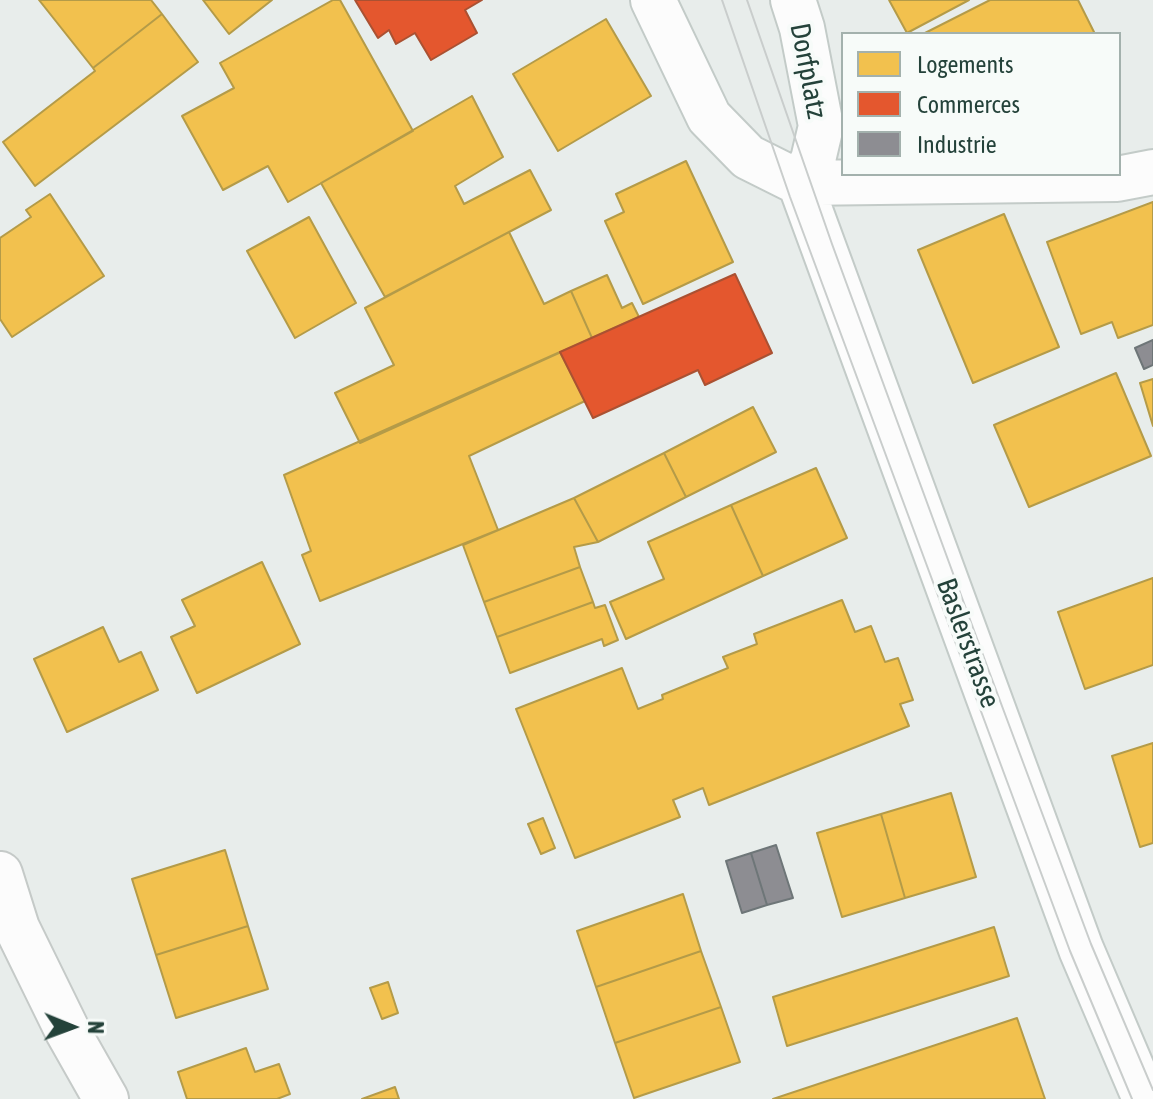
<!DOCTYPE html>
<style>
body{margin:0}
#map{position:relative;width:1153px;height:1099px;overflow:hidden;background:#e8edeb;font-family:"Asap Condensed",sans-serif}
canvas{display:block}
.legend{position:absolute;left:841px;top:32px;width:280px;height:144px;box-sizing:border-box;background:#f7fbf9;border:2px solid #a3b1ad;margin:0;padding:10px 14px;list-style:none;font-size:24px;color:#24423a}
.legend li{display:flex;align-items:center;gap:16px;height:40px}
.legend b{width:40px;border:2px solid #a3b1ad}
.north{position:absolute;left:32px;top:987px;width:80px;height:80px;-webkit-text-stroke:6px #f7fbf9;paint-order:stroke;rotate:91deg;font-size:22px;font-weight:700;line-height:32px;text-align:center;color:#24423a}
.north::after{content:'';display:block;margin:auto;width:28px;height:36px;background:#24423a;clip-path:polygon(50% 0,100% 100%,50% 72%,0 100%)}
</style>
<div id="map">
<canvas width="1153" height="1099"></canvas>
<ul class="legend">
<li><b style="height:22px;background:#f2c14e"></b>Logements</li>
<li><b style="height:22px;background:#e4572e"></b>Commerces</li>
<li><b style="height:22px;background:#8d8d92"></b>Industrie</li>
</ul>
<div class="north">N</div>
</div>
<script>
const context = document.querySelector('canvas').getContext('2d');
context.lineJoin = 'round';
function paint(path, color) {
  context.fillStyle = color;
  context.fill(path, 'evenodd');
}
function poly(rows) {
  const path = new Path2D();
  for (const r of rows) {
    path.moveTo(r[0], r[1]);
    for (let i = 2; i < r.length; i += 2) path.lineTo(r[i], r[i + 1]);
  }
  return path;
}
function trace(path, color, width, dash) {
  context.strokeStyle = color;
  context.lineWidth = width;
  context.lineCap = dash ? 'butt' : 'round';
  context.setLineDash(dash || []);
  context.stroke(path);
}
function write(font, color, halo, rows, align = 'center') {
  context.font = font + ' "Asap Condensed",sans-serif';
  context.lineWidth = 8;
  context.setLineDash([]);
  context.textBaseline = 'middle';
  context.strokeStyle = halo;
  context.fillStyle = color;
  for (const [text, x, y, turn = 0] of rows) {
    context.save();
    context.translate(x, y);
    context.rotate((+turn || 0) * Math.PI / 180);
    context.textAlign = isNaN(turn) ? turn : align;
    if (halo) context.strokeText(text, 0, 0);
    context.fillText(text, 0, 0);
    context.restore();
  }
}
const homes = poly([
 [39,0,151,0,162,14,93,68,39,0],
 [203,0,272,0,229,34,203,0],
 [333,0,340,0,413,131,288,202,268,166,223,190,182,116,234,88,220,63,333,0],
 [889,0,969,0,907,33,889,0],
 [990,0,1078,0,1095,34,923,34,990,0],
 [162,14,198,62,35,186,3,142,95,71,93,68,162,14],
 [606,19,651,96,558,151,513,74,606,19],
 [472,96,503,157,455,186,464,204,530,170,551,210,385,297,321,183,472,96],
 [686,161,733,262,643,304,605,221,624,212,616,194,686,161],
 [50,194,104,276,12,337,0,319,0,238,31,217,26,210,50,194],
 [1153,202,1153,325,1118,338,1112,322,1081,334,1047,242,1153,202],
 [1004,214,1059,347,973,383,918,250,1004,214],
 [309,217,356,303,295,338,247,251,309,217],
 [509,232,544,304,571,291,592,338,360,443,335,393,394,365,365,308,509,232],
 [607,275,622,308,632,303,639,317,592,338,571,291,607,275],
 [560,352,585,401,469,456,498,530,320,601,302,555,311,551,284,475,560,352],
 [1116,373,1151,456,1029,507,994,425,1116,373],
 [1153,379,1153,426,1140,383,1153,379],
 [753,407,776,452,686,497,664,453,753,407],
 [664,453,686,497,598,542,574,498,664,453],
 [816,468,847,538,763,576,731,505,816,468],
 [574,498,598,542,574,547,580,567,484,602,463,545,574,498],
 [731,505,763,576,626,639,610,602,664,579,648,542,731,505],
 [262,562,300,644,197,693,171,637,195,626,182,600,262,562],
 [580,567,593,602,497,637,484,602,580,567],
 [1153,578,1153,665,1085,689,1058,612,1153,578],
 [842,600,855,632,871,626,885,662,898,658,913,700,900,704,909,726,709,805,703,788,673,800,680,817,575,858,516,709,622,668,638,709,663,699,662,695,728,668,723,657,757,644,754,634,842,600],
 [593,602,595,608,605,605,618,640,604,646,602,639,510,673,497,637,593,602],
 [103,627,119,662,141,652,158,690,67,732,34,659,103,627],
 [1153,743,1153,843,1140,847,1112,756,1153,743],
 [951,793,976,877,905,898,881,814,951,793],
 [881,814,905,898,842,917,817,833,881,814],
 [543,818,555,848,541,854,528,824,543,818],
 [225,850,248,926,156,955,132,879,225,850],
 [683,894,701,951,596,987,577,931,683,894],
 [248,926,268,989,176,1018,156,955,248,926],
 [994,927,1009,976,787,1046,773,997,994,927],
 [701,951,721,1007,615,1043,596,987,701,951],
 [388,982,398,1013,382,1019,370,988,388,982],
 [721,1007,740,1062,634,1098,615,1043,721,1007],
 [1017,1018,1045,1099,773,1099,1017,1018],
 [246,1048,255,1072,279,1064,290,1094,277,1099,187,1099,178,1072,246,1048],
 [395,1087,399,1099,362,1099,395,1087]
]);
paint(homes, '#f2c14e');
trace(homes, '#b49b48', 2);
const shops = poly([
 [355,0,482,0,465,10,477,33,431,60,415,33,396,44,389,30,378,38,355,0],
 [735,274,772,353,705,385,698,370,593,418,560,352,735,274]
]);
paint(shops, '#e4572e');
trace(shops, '#aa5132', 2);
const industry = poly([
 [1153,340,1153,365,1144,369,1135,348,1153,340],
 [776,845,793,898,767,905,751,853,776,845],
 [751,853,767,905,742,913,726,861,751,853]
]);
paint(industry, '#8d8d92');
trace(industry, '#6e7678', 2);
const street = poly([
 [0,874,17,928,68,1032,106,1099]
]);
const secondary = poly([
 [653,0,709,117,748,157,800,183,1117,179,1153,172],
 [793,0,802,28,821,126,813,160,800,183],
 [800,183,1081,949,1145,1099]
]);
trace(street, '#c5cac8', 48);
trace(secondary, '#c3cbc8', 48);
trace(street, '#fcfcfc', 44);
trace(secondary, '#fcfcfc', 44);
trace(poly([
 [722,0,790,197,1070,951,1132,1099],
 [747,0,832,244,990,674,1091,944,1153,1090]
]), '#c9cdcc', 2);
write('28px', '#24423a', '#f7fbf9', [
 ["Dorfplatz",808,71,79],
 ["Baslerstrasse",968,643,70]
]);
</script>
